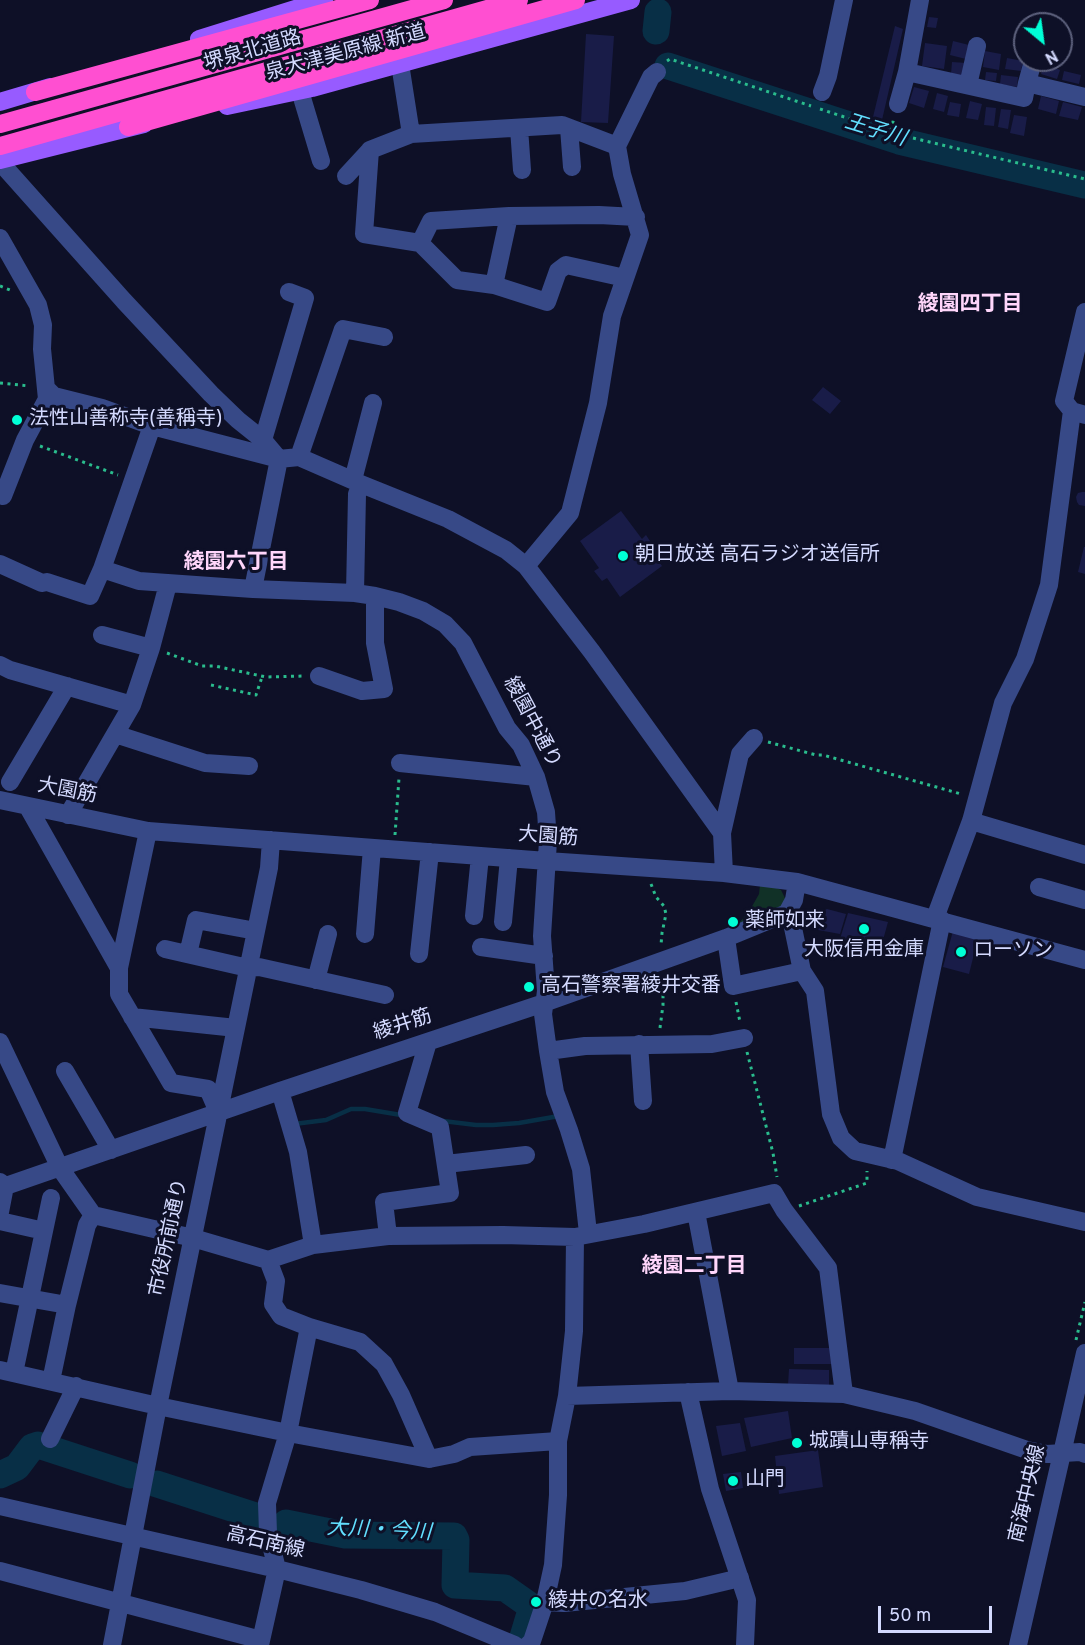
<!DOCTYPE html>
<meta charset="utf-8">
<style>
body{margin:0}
#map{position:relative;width:1085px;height:1645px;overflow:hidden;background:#0e1027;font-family:Overpass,sans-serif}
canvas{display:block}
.north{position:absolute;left:1013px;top:12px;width:60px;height:60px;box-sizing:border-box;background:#0e1027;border:2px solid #5d617d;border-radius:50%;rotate:151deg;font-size:16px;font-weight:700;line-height:24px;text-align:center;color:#d4daff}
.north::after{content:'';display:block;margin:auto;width:21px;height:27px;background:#00ffd6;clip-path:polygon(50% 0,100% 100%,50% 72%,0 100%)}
.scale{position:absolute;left:878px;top:1606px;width:114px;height:27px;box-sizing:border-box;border:3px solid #d4daff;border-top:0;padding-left:8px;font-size:18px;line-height:21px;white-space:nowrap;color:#d4daff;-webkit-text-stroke:4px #0e1027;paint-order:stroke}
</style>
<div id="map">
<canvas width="1085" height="1645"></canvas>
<div class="north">N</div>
<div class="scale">50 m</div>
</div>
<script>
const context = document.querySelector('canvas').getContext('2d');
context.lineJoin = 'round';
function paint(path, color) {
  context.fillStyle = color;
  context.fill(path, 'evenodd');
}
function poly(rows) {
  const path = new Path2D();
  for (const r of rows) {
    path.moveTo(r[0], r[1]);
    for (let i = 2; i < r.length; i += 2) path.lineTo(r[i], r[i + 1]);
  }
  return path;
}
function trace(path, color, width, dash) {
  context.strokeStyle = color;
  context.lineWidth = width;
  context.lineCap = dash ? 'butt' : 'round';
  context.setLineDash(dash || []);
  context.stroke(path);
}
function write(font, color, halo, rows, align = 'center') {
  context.font = font + ' Overpass,"Noto Sans JP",sans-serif';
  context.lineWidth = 6;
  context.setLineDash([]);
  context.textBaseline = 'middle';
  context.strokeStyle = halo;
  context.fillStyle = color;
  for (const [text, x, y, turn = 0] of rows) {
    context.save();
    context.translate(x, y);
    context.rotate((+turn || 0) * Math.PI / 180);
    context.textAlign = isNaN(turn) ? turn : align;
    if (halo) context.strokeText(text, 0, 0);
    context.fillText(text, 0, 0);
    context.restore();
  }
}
paint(poly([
 [760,885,777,888,781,890,785,898,783,906,734,929,750,910,759,894]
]), '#113127');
trace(poly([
 [443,1121,476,1125,493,1125,519,1123,559,1116],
 [294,1124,326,1120,351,1109,365,1109,401,1115]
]), '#082f46', 4.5);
trace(poly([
 [656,31,658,12],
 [668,66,899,141,1085,185],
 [0,1475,17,1467,32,1447,38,1445,130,1475],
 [157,1484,262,1518],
 [286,1523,345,1535,454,1536,456,1540,455,1585,505,1588,532,1607,523,1637]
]), '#082f46', 27);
paint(poly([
 [929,17,938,18,936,28,927,27],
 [895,26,903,29,882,120,873,117],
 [586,34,614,36,608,123,581,122],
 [953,41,969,45,966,59,950,55],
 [925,43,947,46,944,69,922,66],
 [985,51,1001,54,999,70,983,67],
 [1007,58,1023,61,1021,71,1005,69],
 [952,62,967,63,966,76,951,74],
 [1045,64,1060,70,1057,79,1041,74],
 [1064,71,1081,75,1079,84,1062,80],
 [986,72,997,73,996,81,985,80],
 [1001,75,1018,77,1017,87,1000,84],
 [914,87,929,91,924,108,909,103],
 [937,93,948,96,944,112,933,109],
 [1041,96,1059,101,1056,114,1038,109],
 [970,101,982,104,978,120,966,118],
 [950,102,961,104,959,117,947,115],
 [1063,102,1082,107,1078,120,1059,116],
 [986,107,996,108,994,126,984,125],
 [1001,109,1011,110,1008,129,998,127],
 [1014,115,1027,117,1024,136,1010,133],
 [823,387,841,401,830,414,812,400],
 [1082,492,1085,492,1085,506,1079,505,1077,502,1076,497,1078,493],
 [621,511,642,539,646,535,652,544,648,546,662,566,620,597,607,578,602,581,594,571,599,568,580,541],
 [1084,547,1085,547,1085,574,1078,572],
 [827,909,846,914,840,934,818,930,823,911],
 [848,913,888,922,880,951,839,942],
 [730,915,737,917,735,927,729,926],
 [953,931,978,938,969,974,943,967],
 [794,1348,831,1348,831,1364,794,1364],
 [789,1369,829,1370,829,1385,788,1385],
 [788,1411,792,1438,751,1447,744,1418],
 [740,1423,746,1451,722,1456,716,1426],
 [818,1450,823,1487,779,1494,775,1456],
 [741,1472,743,1488,726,1491,723,1474]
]), '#191c48');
trace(poly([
 [667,61,670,59,811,106],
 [820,109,896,134,1085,179],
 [891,131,894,117],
 [0,286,10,290],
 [0,383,29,386],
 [40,446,118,475],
 [167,653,202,666,215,666,266,677,304,676],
 [211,685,256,695,262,677],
 [768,742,816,755,823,755,961,794],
 [395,835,399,778],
 [651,884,656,897,664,906,666,914,662,933,661,945],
 [736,1002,740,1022],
 [660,1028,663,1005,663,978],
 [747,1052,773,1153,777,1177],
 [799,1206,867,1183,867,1171],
 [1076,1340,1085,1302]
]), '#2abc8d', 3, [3, 4.5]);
trace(poly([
 [400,64,411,134],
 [907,72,1024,98,1027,83,1085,97],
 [1027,83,1033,61],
 [968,85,977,46],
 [300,91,321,161],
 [822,92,828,76,844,0],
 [898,104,907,72,920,0],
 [519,128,522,170],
 [569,128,572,167],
 [0,162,124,301,211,394,238,420,263,440,279,459,299,457,361,484,448,519,506,550,526,566,592,652,722,833,724,873],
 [346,176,370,150],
 [0,238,38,305,43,325,42,349,47,399,25,440,3,496],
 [420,243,431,221,509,216,599,215,636,217],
 [625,278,566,265,558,271,547,302,494,285,457,280,420,243,364,234,370,150,411,134,562,125,617,146,651,77,657,72],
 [494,285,509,216],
 [1085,312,1064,401,1072,411,1085,415],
 [46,388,54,396,102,408,152,426,279,459,253,589],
 [263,440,305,298,289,292],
 [299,457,343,329,384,337],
 [353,480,373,403],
 [0,564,42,583,47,582,90,596,102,569,152,426],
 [526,566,570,513,598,403,612,316,640,235,622,174,617,146],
 [102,569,139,581,253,589,355,593,375,596,399,602,423,611,445,624,463,643,507,728,521,745,536,777,546,812,548,841,542,936,546,991,543,1014,548,1051,555,1092,569,1130,581,1169,588,1233],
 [355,593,357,494,361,484],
 [102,635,151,648,168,584],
 [0,665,10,670,132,705],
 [319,676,362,691,384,689,375,643,375,596],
 [115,734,205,763,249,766],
 [400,763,536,777],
 [10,782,67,686],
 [0,800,148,831,547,861,724,873,797,882,1085,960],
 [28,807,119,968],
 [68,815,132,705,151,648],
 [971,821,1085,855],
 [148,831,119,968,119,994,171,1083,208,1089,218,1112],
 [722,833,740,754,754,738],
 [1039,887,1085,900],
 [787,913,792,923,802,971,815,991,831,1114,841,1138,855,1151,898,1161,977,1197,1085,1222],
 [474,916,480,856],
 [935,918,971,821,1003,703,1025,659,1049,585,1072,411],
 [503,922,509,858],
 [365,934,372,848],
 [726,938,733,986,802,971],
 [481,947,544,956],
 [165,949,248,968,259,967,385,995],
 [188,954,196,920,256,931],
 [419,954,430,852],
 [316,980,328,934],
 [132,1017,236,1028],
 [0,1042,60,1168,93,1215,193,1238,268,1260,313,1245,388,1236,503,1235,575,1237,644,1224,774,1193,784,1210,828,1268,844,1394],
 [639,1044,643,1101],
 [548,1051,585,1046,712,1044,744,1038],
 [65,1071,111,1150],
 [280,1091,298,1152,313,1245],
 [892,1160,942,920],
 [446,1164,526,1155],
 [0,1182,5,1186,0,1212],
 [0,1188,280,1091,544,1003,726,938,787,913,794,900,797,882],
 [696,1212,730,1391],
 [0,1221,44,1231],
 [388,1236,384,1202,450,1193,440,1127,407,1113,428,1042],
 [268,1260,276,1281,273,1304,281,1316,309,1327,360,1342,384,1364,401,1395,429,1459,454,1454,470,1447,558,1441],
 [0,1293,67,1305],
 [0,1370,158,1406,288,1433,429,1459],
 [14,1373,51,1198],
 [51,1381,67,1305,87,1225,93,1215],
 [688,1392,710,1489,747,1600,745,1645],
 [567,1396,730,1391,844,1394,915,1411,1027,1450,1047,1454,1080,1452,1085,1454],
 [50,1439,76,1386],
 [0,1506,277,1569,361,1590,435,1612,515,1645],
 [0,1571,261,1640],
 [545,1602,564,1603,685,1591,740,1578],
 [112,1645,158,1406,269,868,271,840],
 [260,1645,277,1569,268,1533,267,1503,288,1433,309,1327],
 [528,1645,532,1641,545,1602,553,1565,558,1495,558,1441,567,1396,574,1331,575,1237],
 [1018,1645,1085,1353]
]), '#374987', 18);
trace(poly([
 [199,39,324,0],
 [0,102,50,87],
 [227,106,312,88,631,0],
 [0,160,144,124]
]), '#975bff', 18);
trace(poly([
 [35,92,370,0],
 [0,124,444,0],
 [128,127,576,0],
 [0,146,519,0]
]), '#ff4fd1', 18);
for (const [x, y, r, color] of [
 [17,420,6,"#00ffd6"],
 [623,556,6,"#00ffd6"],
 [733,922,6,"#00ffd6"],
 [864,929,6,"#00ffd6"],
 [961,952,6,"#00ffd6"],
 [529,987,6,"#00ffd6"],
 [797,1443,6,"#00ffd6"],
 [733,1481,6,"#00ffd6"],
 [536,1602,6,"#00ffd6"]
]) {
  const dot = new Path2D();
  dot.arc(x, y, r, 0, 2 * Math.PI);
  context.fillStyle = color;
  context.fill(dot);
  trace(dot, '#0e1027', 2);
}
write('20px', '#d4daff', '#0e1027', [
 ["堺泉北道路",253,52,-16],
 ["泉大津美原線 新道",346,54,-15],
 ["綾園中通り",531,723,62],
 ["大園筋",67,792,11],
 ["大園筋",548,838,4],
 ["綾井筋",403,1026,-18],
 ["市役所前通り",170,1238,-78],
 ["南海中央線",1029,1494,-77],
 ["高石南線",265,1544,13]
]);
write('20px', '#d4daff', '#0e1027', [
 ["法性山善称寺(善稱寺)",29,420],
 ["朝日放送 高石ラジオ送信所",635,556],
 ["薬師如来",745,922],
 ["大阪信用金庫",864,951,"center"],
 ["ローソン",973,952],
 ["高石警察署綾井交番",541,987],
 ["城蹟山専稱寺",809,1443],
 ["山門",745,1481],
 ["綾井の名水",548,1602]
], 'left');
write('italic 21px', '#62dfff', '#0e1027', [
 ["王子川",875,132,17],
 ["大川・今川",379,1532,3]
]);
write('bold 21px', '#ffd6fb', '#0e1027', [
 ["綾園四丁目",970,306],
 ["綾園六丁目",236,564],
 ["綾園二丁目",694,1268]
]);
</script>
